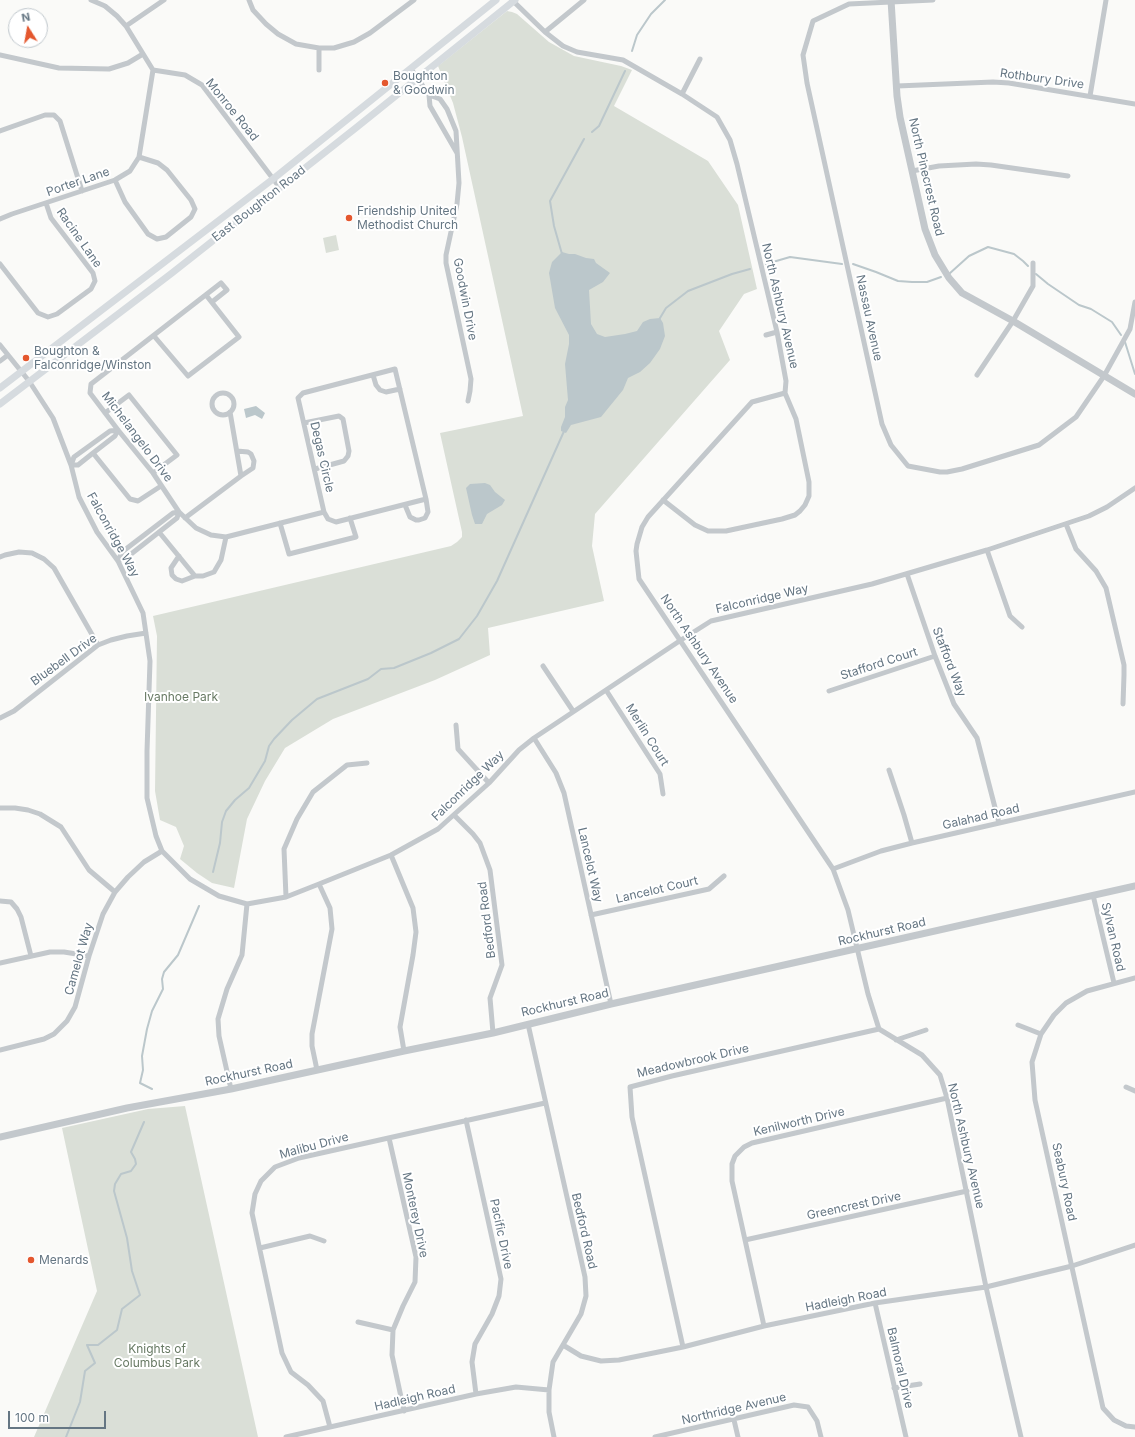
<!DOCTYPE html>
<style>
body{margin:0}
#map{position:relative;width:1135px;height:1437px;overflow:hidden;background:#fafaf8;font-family:Inter,sans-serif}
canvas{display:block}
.north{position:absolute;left:8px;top:8px;width:40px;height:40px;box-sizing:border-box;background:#fff;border:1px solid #c1c8cd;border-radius:50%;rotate:349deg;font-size:11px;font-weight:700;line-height:16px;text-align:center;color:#657683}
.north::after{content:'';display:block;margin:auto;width:14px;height:18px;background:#e4572e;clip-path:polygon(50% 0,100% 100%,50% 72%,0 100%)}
.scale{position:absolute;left:8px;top:1411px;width:98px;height:18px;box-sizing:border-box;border:2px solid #657683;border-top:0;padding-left:5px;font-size:12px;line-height:14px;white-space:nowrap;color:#657683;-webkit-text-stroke:3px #fff;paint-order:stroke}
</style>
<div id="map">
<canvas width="1135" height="1437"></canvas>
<div class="north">N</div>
<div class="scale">100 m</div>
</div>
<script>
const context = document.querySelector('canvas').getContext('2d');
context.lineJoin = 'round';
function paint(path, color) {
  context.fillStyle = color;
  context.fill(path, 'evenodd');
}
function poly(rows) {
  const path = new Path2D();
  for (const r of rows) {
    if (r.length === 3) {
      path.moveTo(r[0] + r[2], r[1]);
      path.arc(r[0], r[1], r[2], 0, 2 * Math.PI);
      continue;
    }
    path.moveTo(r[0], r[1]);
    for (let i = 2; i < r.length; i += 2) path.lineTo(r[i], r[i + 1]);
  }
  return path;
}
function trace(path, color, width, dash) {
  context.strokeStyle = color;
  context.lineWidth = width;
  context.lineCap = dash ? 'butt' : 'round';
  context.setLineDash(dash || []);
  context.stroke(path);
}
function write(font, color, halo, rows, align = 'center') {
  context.font = font + ' Inter,sans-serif';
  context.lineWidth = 4;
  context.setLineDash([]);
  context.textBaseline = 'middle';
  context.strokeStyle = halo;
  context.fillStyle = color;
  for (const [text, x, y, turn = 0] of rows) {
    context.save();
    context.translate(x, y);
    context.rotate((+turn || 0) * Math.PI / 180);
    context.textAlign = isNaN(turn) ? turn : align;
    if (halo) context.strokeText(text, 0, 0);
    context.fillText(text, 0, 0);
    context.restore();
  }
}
paint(poly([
 [507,11,512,12,517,14,549,42,574,56,621,66,632,70,614,106,708,161,738,205,757,289,744,294,719,331,730,360,595,514,592,546,604,601,488,628,490,655,435,680,333,719,285,748,265,781,247,819,234,888,212,883,197,873,180,859,184,846,176,827,160,820,155,791,157,636,153,616,451,546,457,542,462,537,462,532,440,433,523,416,462,137,453,103,438,66],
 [336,235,339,250,326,253,323,238],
 [185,1106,258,1437,34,1437,97,1291,62,1128,148,1109]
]), '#dadfd7');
paint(poly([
 [562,252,569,254,575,254,586,258,594,259,596,263,610,273,603,282,589,290,591,324,597,334,605,337,625,334,637,331,643,322,650,319,660,318,663,323,665,336,660,349,650,363,640,372,628,378,623,390,601,417,571,425,566,433,561,431,561,427,565,417,565,407,568,400,565,364,569,344,569,335,555,308,549,273,552,262],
 [256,406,265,413,262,419,255,415,246,418,244,409],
 [485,483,490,485,495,492,505,500,502,505,487,514,482,524,475,524,472,515,466,488,470,484]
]), '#bbc7cb');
trace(poly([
 [632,51,637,35,651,14,665,0],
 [592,132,599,126,625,71],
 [562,254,554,226,550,201,584,139],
 [766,264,790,257,842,264],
 [853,264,876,272,898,281,912,282,927,282,941,277],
 [949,274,969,256,988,247,1014,254,1023,261,1028,266],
 [1036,274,1048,284,1079,305,1091,309,1112,322,1121,335],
 [660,318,666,308,688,291,732,274,750,269],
 [1125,342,1135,374],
 [213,872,220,843,222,822,226,811,235,800,249,788,265,761,269,746,274,739,292,720,317,699,368,679,381,669,394,668,431,653,459,639,477,616,497,581,565,429],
 [152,1089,140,1083,143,1070,142,1056,147,1029,152,1011,163,989,162,979,164,972,178,955,199,906],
 [66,1437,80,1402,85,1371,95,1363,87,1345,98,1345,117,1330,122,1309,140,1295,132,1271,127,1238,114,1191,115,1184,121,1174,131,1171,136,1164,135,1159,131,1152,144,1122]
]), '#bbc7cb', 2);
trace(poly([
 [91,0,105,6,117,16,126,26,153,70,185,75,202,85,280,188],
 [249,0,253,10,266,24,278,34,296,44,319,48,334,48,354,42,370,33,414,0],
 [512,0,545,32,563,46,577,52,623,60,682,94,717,117,730,140,737,164,777,332,786,381,785,393,752,402,648,517,642,527,637,544,636,551,639,579,833,869,848,910,868,994,879,1029,922,1055,940,1075,947,1098,986,1287,1021,1437],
 [933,0,849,4,813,21,803,55,807,83,882,424,891,445,908,466,940,472,947,472,962,469,1039,445,1076,417,1104,376,1130,329,1135,302],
 [126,26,164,0],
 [545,32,584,0],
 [319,48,319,70],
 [0,55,59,68,109,69,128,63,143,54],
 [411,69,429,95],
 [897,86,993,82,1009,83,1135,104],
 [682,94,700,59],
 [1090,96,1106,0],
 [0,131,45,115,54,115,60,121,82,191],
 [457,153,430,106,429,95,440,99,447,109,456,131,459,183,457,204,446,255,446,263,471,379,470,391,468,401],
 [912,171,939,166,976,164,991,165,1068,176],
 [115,180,125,202,148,234,157,239,166,237,191,217,195,209,191,200,167,170,158,163,139,157],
 [0,219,12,214,115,180,130,171,139,157,153,70],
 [0,264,38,313,48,317,57,314,91,289,95,281,93,273,51,218,46,203],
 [212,302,227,290,221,283,91,384,90,393,118,430,153,473,179,512,196,528,211,535,226,537,324,512],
 [766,335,777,332],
 [154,336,188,376,239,337,206,295],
 [0,345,29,381,53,418,71,465,79,497,97,532,118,561,143,613,150,661,147,751,147,798,156,836,162,851,190,879,219,896,247,904,286,897,319,884,391,855,438,829,489,783,519,750,534,738,681,640,711,621,872,584,987,550,1089,516,1107,507,1135,488],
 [0,361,8,355],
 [395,369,426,499,336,522,328,519,324,512,298,398,303,393,395,369],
 [373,375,376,385,380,390,386,392,400,389],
 [977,375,1013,321,1033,286,1033,263],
 [223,404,11],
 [105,413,129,395,177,455,153,473],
 [304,423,339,416,343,419,349,451,348,456,344,461,315,469],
 [118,430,115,436,93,453,78,465,71,465,74,457,110,431,118,430],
 [237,451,248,452,251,454,254,461,253,468,241,476],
 [93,453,130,499,138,501,161,486],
 [663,500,695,525,708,531,726,531,782,519,795,515,800,511,805,505,809,496,809,482,796,419,785,393],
 [405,505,410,517,416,520,419,520,425,518,428,512,426,499],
 [185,518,241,476,230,412],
 [280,523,289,554,356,537,350,518],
 [1066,524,1076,549,1096,571,1106,588,1124,665,1124,675,1123,704],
 [159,532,195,576,203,576,214,572,221,560,226,537],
 [987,550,1010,616,1022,627],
 [179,556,171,568,172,575,176,579,182,581,195,576],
 [0,557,5,555,19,552,32,553,44,559,54,568,98,645],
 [118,561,122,552,173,513,179,512],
 [118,561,126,558,177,518,179,512],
 [907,574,935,656,954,704,977,738,999,823],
 [543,666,573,711],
 [606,690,660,774,663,794],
 [829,691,935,656],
 [0,718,14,711,98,645,111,640,127,636,146,633],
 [456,725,458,749,489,783],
 [534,738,556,773,564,793,611,1004],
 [889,770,904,815,912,843],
 [0,808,15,808,28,810,40,814,61,827,89,870,115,892],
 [454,815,473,834,480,843,490,870,502,965,490,998,493,1033],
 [391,855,413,908,416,932,413,955,400,1027,404,1051],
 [833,869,881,851,912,843,1135,792],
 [1093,895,1114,983],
 [286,897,284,849,297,819,313,792,347,765,367,763],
 [0,901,11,902,17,909,21,917,31,956],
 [591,915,709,889,724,876],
 [0,963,50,952,64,952,89,956],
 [1135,978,1087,991,1066,1003,1054,1015,1041,1034,1032,1062,1035,1100,1103,1408,1114,1420,1126,1426,1135,1427],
 [528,1024,585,1277,586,1296,581,1314,553,1362,549,1390,549,1412,554,1437],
 [1018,1025,1041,1034],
 [896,1040,926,1030],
 [0,1050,44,1039,54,1034,67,1021,75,1007,89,956,103,914,115,892,128,877,144,862,162,851],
 [317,1070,312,1046,312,1034,332,929,330,908,319,884],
 [1126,1087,1135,1091],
 [231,1089,219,1036,218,1019,227,989,242,955,247,904],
 [466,1120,501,1279,499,1296,492,1314,475,1344,472,1362,476,1394],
 [389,1138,416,1257,415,1282,403,1306,393,1330,392,1355,404,1411],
 [745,1240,967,1191],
 [260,1248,310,1236,324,1241],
 [875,1303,906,1437],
 [358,1322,393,1330],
 [764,1326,732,1181,732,1164,735,1156,744,1147,752,1143,947,1098],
 [563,1345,581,1356,601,1361,619,1360,683,1347,764,1326,875,1303,986,1287,1072,1266,1135,1245],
 [683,1347,632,1117,630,1087,672,1076,879,1029],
 [894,1388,920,1384],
 [734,1420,738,1437],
 [330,1427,323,1401,308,1385,291,1372,282,1353,252,1213,255,1194,261,1181,275,1167,299,1158,545,1103],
 [286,1437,476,1394,516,1387,549,1390],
 [655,1437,794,1405,808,1407,817,1421,821,1437]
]), '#c3c8cc', 5);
trace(poly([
 [891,0,897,96,900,117,925,229,935,255,949,278,962,293,1013,321,1135,394],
 [0,1137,127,1108,231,1089,404,1051,493,1033,611,1004,1135,886]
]), '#c3c8cc', 7);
trace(poly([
 [0,388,273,179,496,0],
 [0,404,172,273,357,127,515,0]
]), '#d6dbdf', 7);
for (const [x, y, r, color] of [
 [385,83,4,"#e4572e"],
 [349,218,4,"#e4572e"],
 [26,358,4,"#e4572e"],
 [31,1260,4,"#e4572e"]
]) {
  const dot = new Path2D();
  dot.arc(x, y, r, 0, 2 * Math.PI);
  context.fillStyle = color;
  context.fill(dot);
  trace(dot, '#fff', 1.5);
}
write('12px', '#657683', '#fff', [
 ["Boughton",393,76],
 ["& Goodwin",393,90],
 ["Friendship United",357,211],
 ["Methodist Church",357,225],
 ["Boughton &",34,351],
 ["Falconridge/Winston",34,365],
 ["Menards",39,1260]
], 'left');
write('12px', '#657683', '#fff', [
 ["Rothbury Drive",1042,79,8],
 ["Monroe Road",232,110,51],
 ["North Pinecrest Road",926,177,77],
 ["Porter Lane",78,182,-19],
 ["East Boughton Road",259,204,-38],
 ["Racine Lane",79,238,55],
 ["Goodwin Drive",465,299,79],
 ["North Ashbury Avenue",780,306,77],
 ["Nassau Avenue",869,318,78],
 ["Michelangelo Drive",137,437,53],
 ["Degas Circle",322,457,77],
 ["Falconridge Way",113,535,61],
 ["Falconridge Way",762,599,-13],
 ["North Ashbury Avenue",699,649,56],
 ["Bluebell Drive",64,660,-36],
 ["Stafford Way",949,662,69],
 ["Stafford Court",879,664,-18],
 ["Merlin Court",647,735,58],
 ["Falconridge Way",468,786,-44],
 ["Galahad Road",981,817,-13],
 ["Lancelot Way",590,865,77],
 ["Lancelot Court",657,890,-13],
 ["Bedford Road",487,920,-97],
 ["Rockhurst Road",882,932,-13],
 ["Sylvan Road",1113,937,77],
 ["Camelot Way",79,959,-74],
 ["Rockhurst Road",565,1003,-13],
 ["Meadowbrook Drive",693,1061,-13],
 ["Rockhurst Road",249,1073,-12],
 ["Kenilworth Drive",799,1122,-13],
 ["Malibu Drive",314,1146,-15],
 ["North Ashbury Avenue",966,1146,77],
 ["Seabury Road",1064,1182,78],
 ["Greencrest Drive",854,1206,-12],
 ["Monterey Drive",415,1215,78],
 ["Bedford Road",584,1231,77],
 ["Pacific Drive",501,1234,78],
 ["Hadleigh Road",846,1300,-11],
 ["Balmoral Drive",900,1368,77],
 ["Hadleigh Road",415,1398,-13],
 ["Northridge Avenue",734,1409,-13]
]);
write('12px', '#687a64', '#fff', [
 ["Ivanhoe Park",181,697],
 ["Knights of",157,1349],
 ["Columbus Park",157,1363]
]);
</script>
